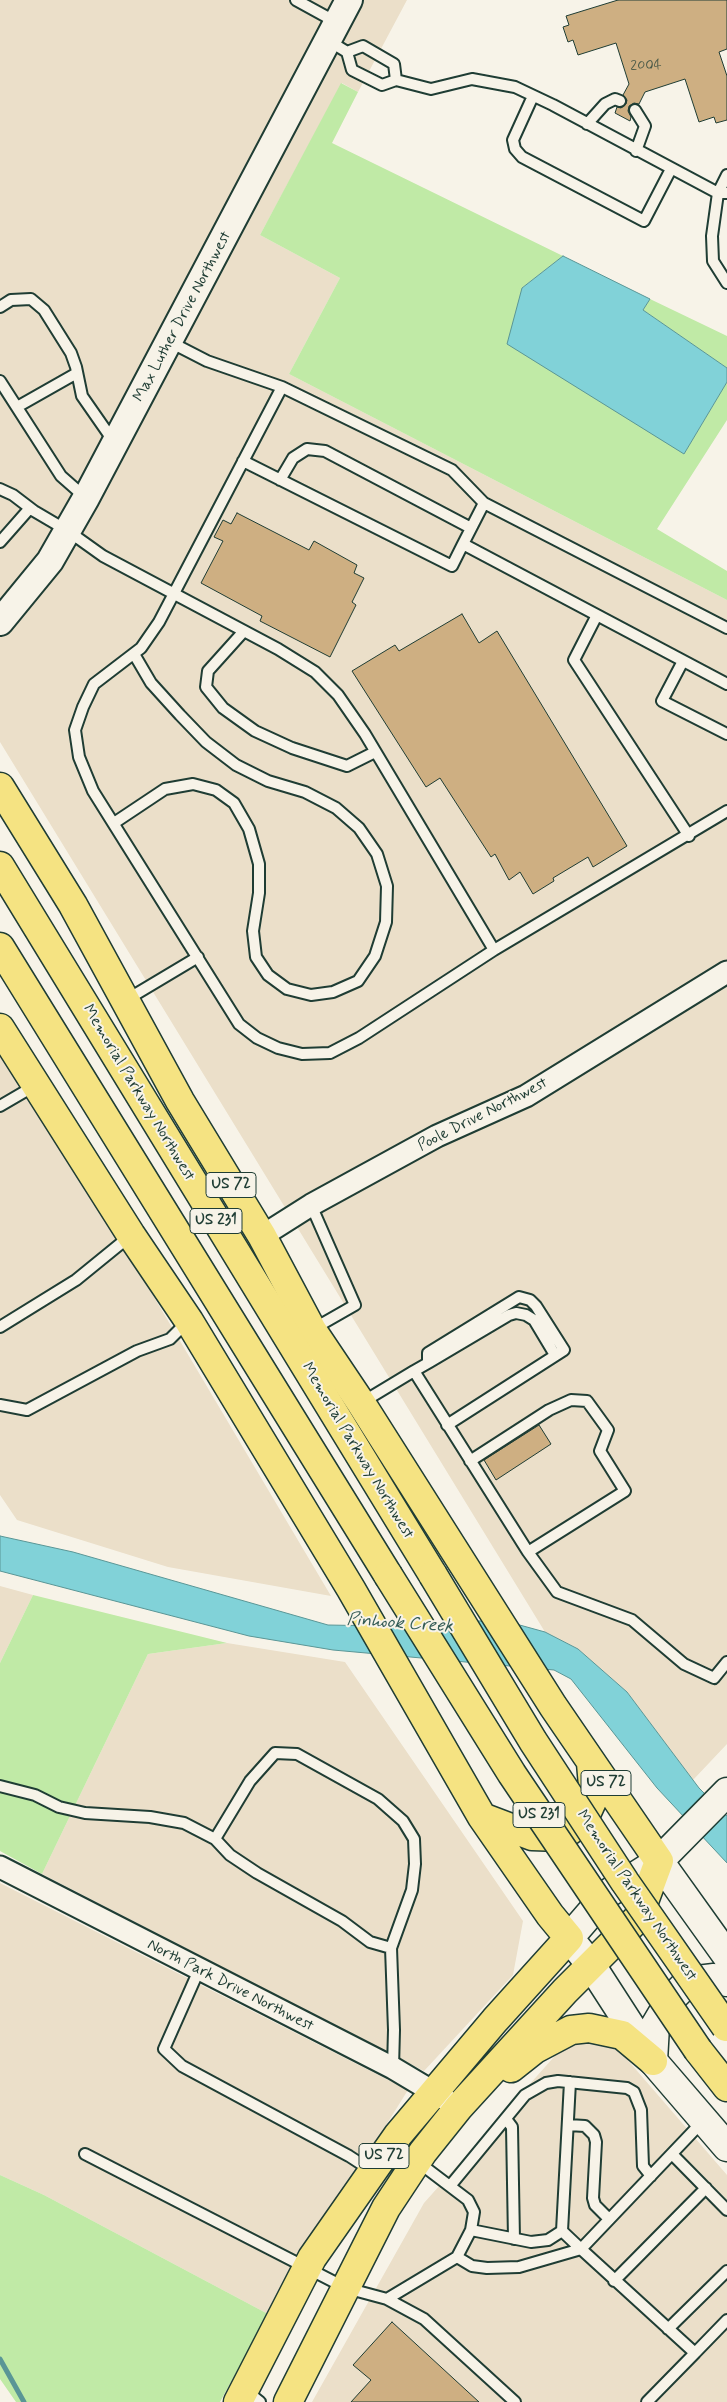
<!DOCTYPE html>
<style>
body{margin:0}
canvas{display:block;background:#f7f3e8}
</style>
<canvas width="727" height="2402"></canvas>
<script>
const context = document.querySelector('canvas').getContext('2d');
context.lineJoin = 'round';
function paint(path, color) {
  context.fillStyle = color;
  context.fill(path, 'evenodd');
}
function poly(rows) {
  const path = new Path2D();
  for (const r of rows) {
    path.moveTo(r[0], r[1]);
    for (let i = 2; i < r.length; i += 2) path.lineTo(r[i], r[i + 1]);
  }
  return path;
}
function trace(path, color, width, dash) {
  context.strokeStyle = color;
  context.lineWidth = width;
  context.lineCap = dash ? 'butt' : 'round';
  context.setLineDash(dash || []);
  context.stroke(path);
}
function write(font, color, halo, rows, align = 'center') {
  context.font = font + ' Mynerve,sans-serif';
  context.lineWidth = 4;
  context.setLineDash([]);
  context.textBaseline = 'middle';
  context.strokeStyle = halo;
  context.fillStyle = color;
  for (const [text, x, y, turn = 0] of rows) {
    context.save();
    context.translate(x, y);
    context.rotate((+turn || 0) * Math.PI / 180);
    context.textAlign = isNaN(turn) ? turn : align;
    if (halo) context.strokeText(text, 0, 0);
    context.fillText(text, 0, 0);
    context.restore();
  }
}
paint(poly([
 [0,0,407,0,358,92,342,83,260,235,340,278,289,374,727,600,727,1744,693,1780,627,1692,578,1649,545,1632,0,742],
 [0,1049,151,1292,331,1596,168,1567,17,1520,0,1495],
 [0,1586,33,1595,0,1663],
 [227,1643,345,1662,523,1921,513,1975,424,2071,42,1874,148,1654],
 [0,1883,408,2090,268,2314,44,2195,0,2175],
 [569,2040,619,2050,727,2175,727,2402,312,2402,424,2203]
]), '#ebdfc9');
paint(poly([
 [341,83,358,92,332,143,563,256,522,288,684,454,727,382,727,420,657,529,727,571,727,600,289,374,340,278,260,235],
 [650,299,727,336,727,368,643,310],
 [33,1595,227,1643,148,1654,42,1874,0,1851,0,1663],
 [0,2175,44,2195,268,2314,220,2402,16,2402,0,2379]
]), '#c0eaa6');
const water = poly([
 [563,256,650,299,643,310,727,368,727,382,684,454,507,344,522,288,563,256],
 [0,1536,73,1552,328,1625,385,1626,480,1621,516,1624,545,1632,578,1649,627,1692,699,1788,727,1816,727,1863,657,1788,571,1679,554,1670,333,1650,249,1636,0,1571,0,1536]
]);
paint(water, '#81d2d8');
trace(water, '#5a9696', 1);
trace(poly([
 [0,2359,24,2402]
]), '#5a9696', 5);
const building = poly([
 [618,0,727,0,727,49,719,52,727,76,727,120,716,123,714,117,699,122,685,79,645,92,639,104,634,103,629,106,628,111,631,117,630,121,615,113,617,107,621,108,626,104,627,100,623,95,629,84,616,43,578,55,573,40,568,42,563,27,569,25,566,16,618,0],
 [237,513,309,550,314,541,357,565,354,573,364,578,352,602,356,605,330,657,260,621,262,616,201,583,223,541,214,537,223,520,231,524,237,513],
 [462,614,479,643,497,631,627,846,593,867,588,857,553,878,554,881,533,894,520,872,509,880,495,854,491,857,440,778,426,787,352,671,395,645,399,651,462,614],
 [539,1425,551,1444,496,1480,484,1460,539,1425],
 [392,2322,479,2402,351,2402,371,2380,353,2365,392,2322]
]);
paint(building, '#ceaf82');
trace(building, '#1f3d34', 1);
const service = poly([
 [296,0,336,22],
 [329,41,347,52,352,70,382,85,396,80,431,89,472,79,515,87,553,105,718,193,712,236,713,261,727,283],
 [347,52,363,46,394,64,396,80],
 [533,96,513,140,515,149,522,157,644,221,671,169],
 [635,110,645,126,636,151],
 [587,124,605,104,615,99,620,101],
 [727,175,718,193,727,193],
 [0,307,11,300,31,299,44,310,71,353,76,367,82,396,114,442],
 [170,342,207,361,282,387,452,470,484,503,727,628],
 [0,381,61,476,86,498],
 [282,387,159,622,141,648,94,684,83,707,75,730,79,757,93,791,239,1024,257,1038,278,1048,302,1054,330,1053,359,1038,494,950,727,811],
 [17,407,77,373],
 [243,461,452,566,463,544,727,684],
 [280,480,293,458,307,449,325,451,471,528],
 [0,489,13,495,34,511,68,531,103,556,278,649,315,672,338,695,365,734,494,950],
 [0,542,30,508],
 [463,544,484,503],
 [597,615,574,660,689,836],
 [244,631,208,671,206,687,223,708,255,731,292,748,347,766,375,752],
 [683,661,662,701,727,734],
 [114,823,165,789,193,784,216,790,234,803,249,829,259,864,259,893,253,931,256,957,268,975,287,989,311,995,333,992,358,981,375,956,386,922,387,886,377,854,359,828,336,808,305,792,268,781,236,765,206,742,180,715,151,683,134,654],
 [126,1000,198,957],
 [0,1106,36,1085],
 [311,1205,355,1305,313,1329],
 [0,1327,76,1280,130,1236],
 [428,1363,509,1315,516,1313,526,1315,534,1320,555,1355],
 [414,1371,428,1363,428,1353,519,1297,530,1300,536,1306,564,1350,447,1425],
 [361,1403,414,1371,528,1552,557,1592,632,1620,684,1664,714,1678,727,1662],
 [0,1405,27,1410,137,1351,170,1339,187,1322],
 [470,1461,549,1410,571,1400,587,1401,608,1430,600,1451,625,1491,528,1552],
 [0,1786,35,1795,59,1807,85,1813,150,1817,184,1823,215,1839,230,1855,257,1873,342,1921,370,1942,391,1948],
 [215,1839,250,1781,275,1753,297,1754,378,1799,403,1821,414,1839,415,1864,412,1890,391,1948,394,2030,393,2068],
 [199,1970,164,2049,182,2066,349,2156,372,2171],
 [506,2119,512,2127,514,2239],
 [568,2125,585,2126,594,2135,596,2142,593,2198,595,2205,609,2219],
 [85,2154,346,2288,387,2299,457,2257,471,2230,474,2212,468,2200,418,2162],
 [672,2154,727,2210],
 [450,2186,525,2095,546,2083,558,2081,627,2088,634,2092,641,2110,643,2166,651,2176],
 [471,2230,531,2242,548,2240,562,2231,581,2249,703,2121],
 [562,2231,570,2082],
 [457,2257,472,2266,487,2268,519,2267,581,2249,695,2353,727,2320],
 [614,2281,706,2188],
 [387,2299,424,2319,515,2402],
 [668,2329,727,2271],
 [245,2390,260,2402],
 [647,2402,695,2353]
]);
const minor = poly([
 [262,1236,311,1205,437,1136,526,1096,727,972],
 [0,1867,393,2068,445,2099]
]);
const tertiary = poly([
 [0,622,50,561,86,498,349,0]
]);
const secondary = poly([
 [727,1792,659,1861,607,1894,569,1938,591,1965,653,2061,727,2147],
 [659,1861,727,1956],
 [653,2061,655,2026,671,1999,689,1981,714,1978,727,1982]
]);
const trunk = poly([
 [0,787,73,905,180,1101,262,1236,312,1330,361,1403,553,1706,659,1861,638,1918,565,1991,459,2107,423,2152,386,2208,288,2402],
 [0,1028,131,1235,189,1321,351,1589,482,1817,550,1915,569,1938,495,2020,398,2135,312,2258,238,2402],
 [482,1817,532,1836,561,1837,583,1821,594,1797,591,1763],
 [511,2068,535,2049,571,2030,589,2028,622,2035,653,2061]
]);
const motorway = poly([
 [0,866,433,1575],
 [0,947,388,1575],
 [698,2050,727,2087]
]);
trace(service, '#1f3d34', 14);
trace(minor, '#1f3d34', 25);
trace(tertiary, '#1f3d34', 30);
trace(secondary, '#1f3d34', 31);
trace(trunk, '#1f3d34', 31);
trace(motorway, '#1f3d34', 31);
trace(service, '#f7f3e8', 10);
trace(minor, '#f7f3e8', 21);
trace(tertiary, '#f7f3e8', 26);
trace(secondary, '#f7f3e8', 28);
trace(trunk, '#f5e382', 28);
trace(motorway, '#f5e382', 28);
const motorwayBridge = poly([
 [388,1575,512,1774,698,2050],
 [433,1575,533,1741,625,1882,726,2027]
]);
trace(motorwayBridge, '#1f3d34', 31, []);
trace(motorwayBridge, '#f5e382', 28);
write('14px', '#4b5a48', null, [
 ["2004",646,66]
]);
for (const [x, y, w] of [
 [231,1185,50],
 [216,1221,52],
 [606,1783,50],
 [539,1815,52],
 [384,2156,50]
]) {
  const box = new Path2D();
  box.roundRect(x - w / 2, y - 12.5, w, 25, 4);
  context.fillStyle = '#f7f3e8';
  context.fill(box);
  trace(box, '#1f3d34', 1);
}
write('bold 15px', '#1f3d34', null, [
 ["US 72",231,1185],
 ["US 231",216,1221],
 ["US 72",606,1783],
 ["US 231",539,1815],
 ["US 72",384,2156]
]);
write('16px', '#1f3d34', '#f7f3e8', [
 ["Max Luther Drive Northwest",183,317,-62],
 ["Memorial Parkway Northwest",138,1093,59],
 ["Poole Drive Northwest",483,1115,-27],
 ["Memorial Parkway Northwest",357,1451,59],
 ["Memorial Parkway Northwest",636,1896,56],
 ["North Park Drive Northwest",230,1986,27]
]);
write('italic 18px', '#335b55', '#f7f3e8', [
 ["Pinhook Creek",400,1624,4]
]);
</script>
